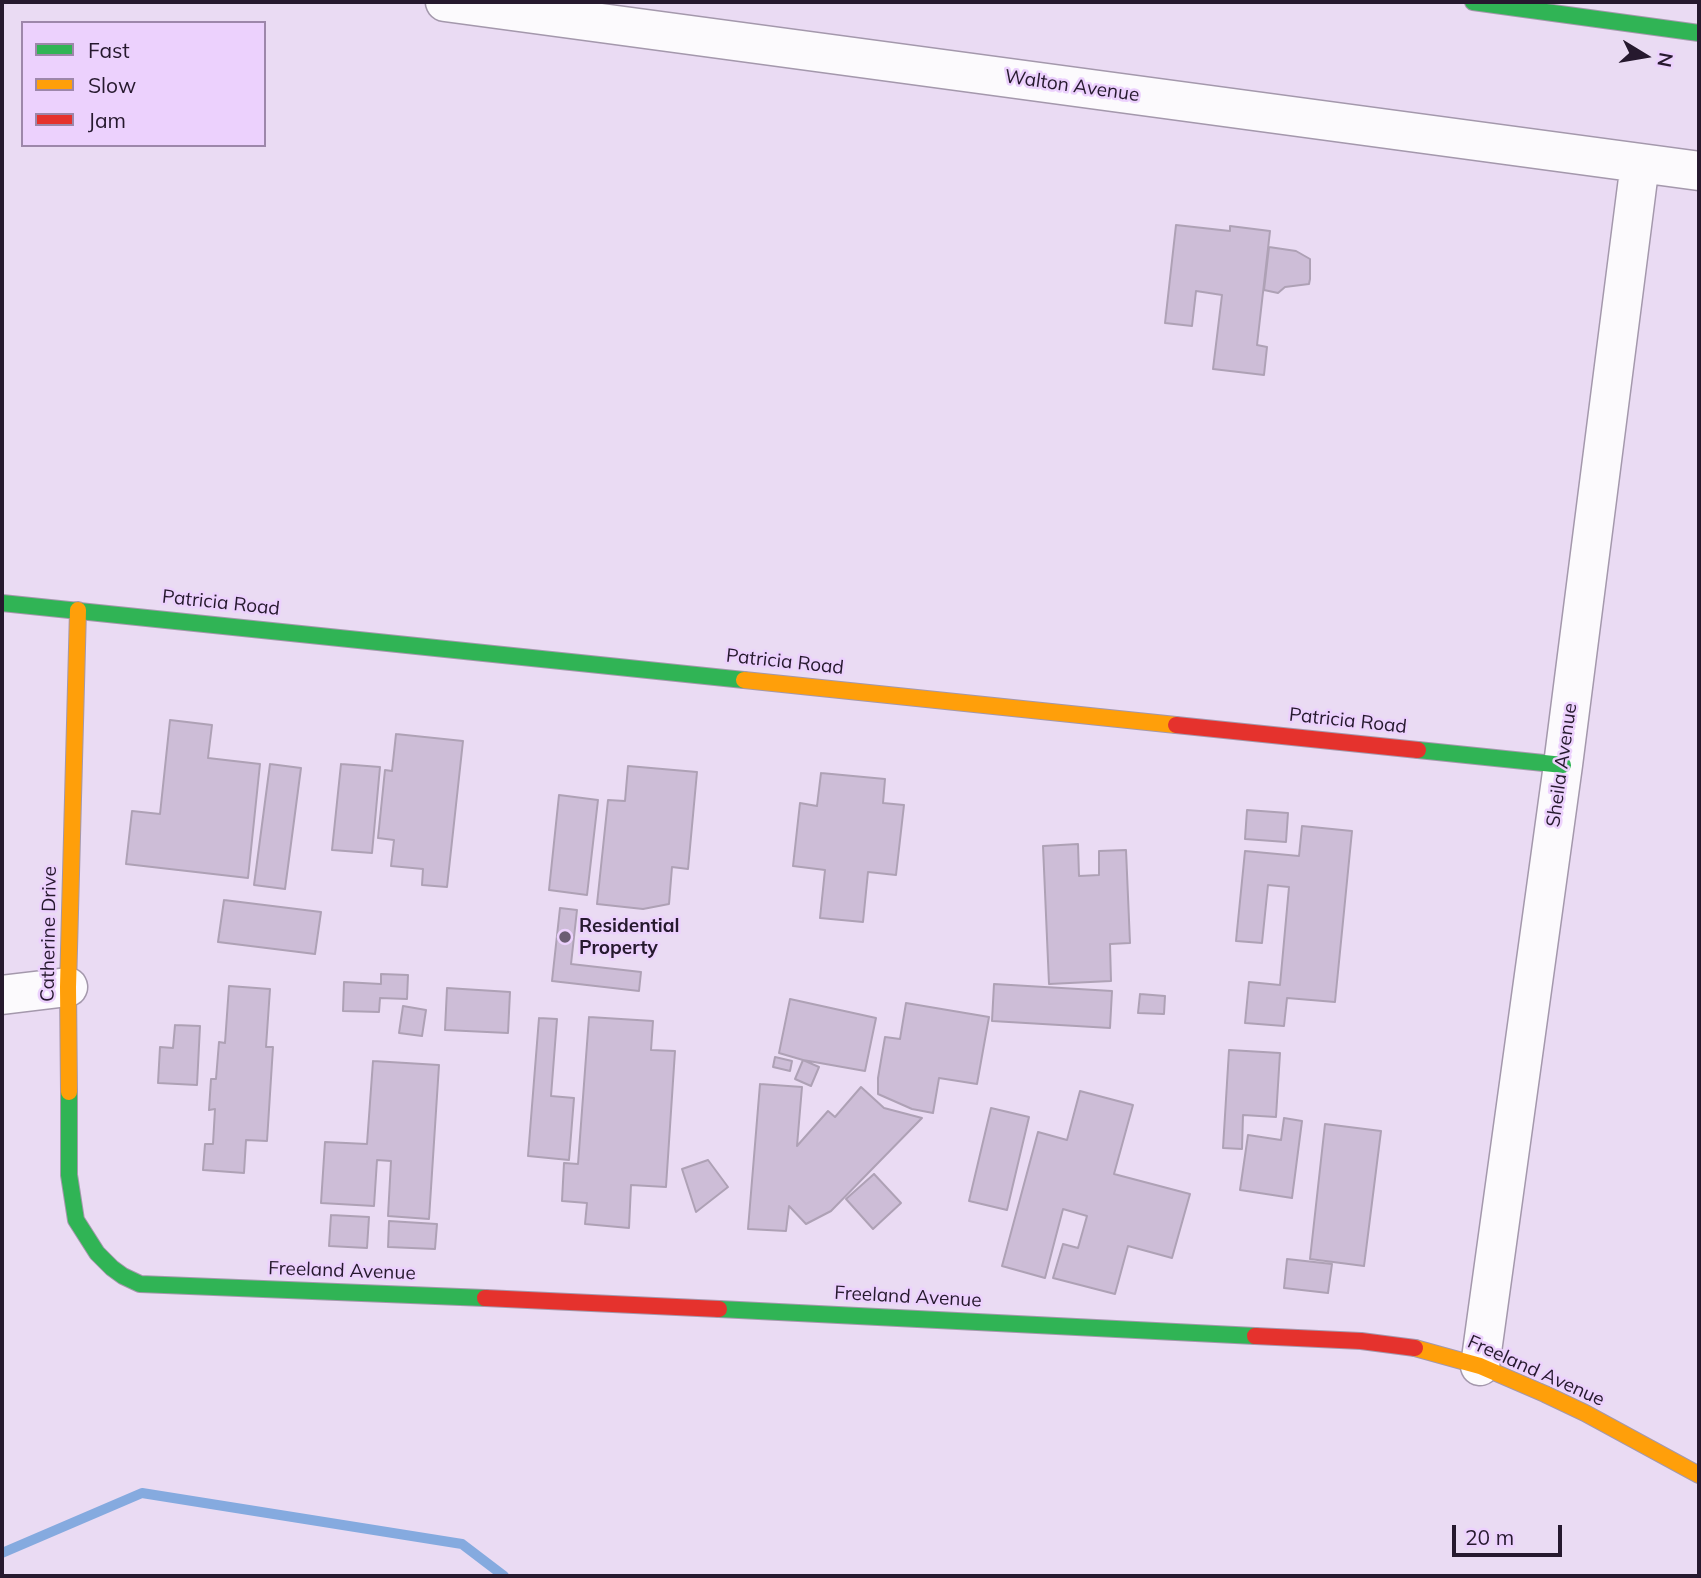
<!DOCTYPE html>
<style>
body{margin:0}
#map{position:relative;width:1701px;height:1578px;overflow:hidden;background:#eadbf3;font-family:Mulish,sans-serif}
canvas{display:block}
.frame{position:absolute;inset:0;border:4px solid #26192e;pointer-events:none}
.legend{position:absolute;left:21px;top:21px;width:245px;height:126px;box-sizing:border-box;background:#ecd1fd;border:2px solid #9d87aa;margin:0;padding:9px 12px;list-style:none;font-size:21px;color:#26192e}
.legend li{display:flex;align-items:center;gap:14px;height:35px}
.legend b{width:35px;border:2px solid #9d87aa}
.north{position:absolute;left:1610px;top:21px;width:70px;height:70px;-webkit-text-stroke:5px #ecd1fd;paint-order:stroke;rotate:101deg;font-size:19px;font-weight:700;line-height:28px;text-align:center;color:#26192e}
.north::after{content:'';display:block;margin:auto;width:24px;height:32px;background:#26192e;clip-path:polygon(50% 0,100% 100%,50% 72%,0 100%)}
.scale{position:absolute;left:1452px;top:1525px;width:110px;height:32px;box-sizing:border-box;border:4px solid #26192e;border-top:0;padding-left:9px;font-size:21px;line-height:24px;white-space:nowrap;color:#26192e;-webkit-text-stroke:5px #ecd1fd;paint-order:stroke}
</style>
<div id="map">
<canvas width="1701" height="1578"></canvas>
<div class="frame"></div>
<ul class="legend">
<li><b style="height:9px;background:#30b455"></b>Fast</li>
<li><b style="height:9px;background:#ff9f0a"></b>Slow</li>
<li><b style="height:9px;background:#e5322d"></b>Jam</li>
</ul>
<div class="north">N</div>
<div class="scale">20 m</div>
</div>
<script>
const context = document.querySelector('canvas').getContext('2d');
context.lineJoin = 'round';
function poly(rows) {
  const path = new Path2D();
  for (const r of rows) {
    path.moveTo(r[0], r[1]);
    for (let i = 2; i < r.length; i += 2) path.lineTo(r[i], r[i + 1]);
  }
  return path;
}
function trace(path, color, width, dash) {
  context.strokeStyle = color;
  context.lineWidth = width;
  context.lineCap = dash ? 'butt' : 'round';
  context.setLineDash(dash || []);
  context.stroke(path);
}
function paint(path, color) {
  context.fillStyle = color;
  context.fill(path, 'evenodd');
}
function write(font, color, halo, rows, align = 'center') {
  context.font = font + ' Mulish,sans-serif';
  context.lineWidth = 5;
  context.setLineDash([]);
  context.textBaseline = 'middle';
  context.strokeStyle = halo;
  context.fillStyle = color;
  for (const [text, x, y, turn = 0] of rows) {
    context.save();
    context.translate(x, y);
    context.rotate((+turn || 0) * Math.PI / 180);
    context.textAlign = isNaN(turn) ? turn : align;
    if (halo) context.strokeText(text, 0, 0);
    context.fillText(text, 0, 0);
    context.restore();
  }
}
trace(poly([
 [2,1553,142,1493,462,1544,504,1576]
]), '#85aadf', 10);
const building = poly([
 [1176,225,1230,231,1230,226,1270,231,1257,345,1267,347,1264,375,1213,369,1222,295,1196,291,1192,326,1165,323,1176,225],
 [1269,247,1296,251,1310,259,1310,279,1309,284,1285,287,1278,293,1264,290,1269,247],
 [170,720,212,725,208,758,260,764,248,878,126,864,132,811,160,814,170,720],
 [396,734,463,741,447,887,422,885,423,869,391,866,394,840,378,838,385,770,392,771,396,734],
 [270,764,301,768,285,889,254,885,270,764],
 [341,764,380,767,372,853,332,850,341,764],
 [628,766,697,772,688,869,672,867,669,904,643,909,597,904,608,800,625,801,628,766],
 [821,773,885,779,883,803,904,805,896,875,868,872,863,922,820,918,825,870,793,866,800,803,817,806,821,773],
 [559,795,598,800,587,895,549,890,559,795],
 [1247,810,1288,813,1286,842,1245,839,1247,810],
 [1302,826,1352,831,1335,1002,1287,998,1284,1026,1245,1023,1249,982,1280,985,1289,887,1268,885,1262,943,1236,941,1245,851,1299,856,1302,826],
 [1078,844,1079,876,1099,875,1099,851,1126,850,1130,943,1110,944,1111,981,1049,984,1043,846,1078,844],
 [224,900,321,912,315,954,218,942,224,900],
 [560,908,577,910,571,964,641,972,639,991,552,981,560,908],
 [381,974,408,975,407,999,380,998,379,1012,343,1011,344,982,381,984,381,974],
 [994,984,1112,991,1110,1028,992,1021,994,984],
 [229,986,270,989,266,1047,273,1047,267,1141,246,1140,244,1173,203,1170,205,1144,213,1144,215,1109,209,1110,211,1079,216,1079,219,1042,225,1043,229,986],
 [447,988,510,992,508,1033,445,1030,447,988],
 [1140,994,1165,996,1164,1014,1138,1013,1140,994],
 [790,999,876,1018,865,1071,803,1060,779,1053,790,999],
 [906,1003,989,1017,977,1084,939,1078,933,1113,912,1109,878,1094,878,1078,885,1037,900,1039,906,1003],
 [403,1006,426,1010,422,1036,399,1033,403,1006],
 [589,1017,653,1021,651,1050,675,1051,666,1187,631,1185,629,1228,585,1224,587,1203,562,1201,564,1163,578,1164,589,1017],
 [539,1018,557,1019,551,1096,574,1098,569,1160,528,1156,539,1018],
 [175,1025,200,1026,197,1085,158,1083,160,1047,173,1048,175,1025],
 [1229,1050,1280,1053,1276,1117,1243,1115,1242,1149,1223,1148,1229,1050],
 [775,1057,792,1061,790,1071,773,1067,775,1057],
 [803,1060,819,1067,811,1086,795,1079,803,1060],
 [373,1061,439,1065,429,1219,388,1216,391,1161,377,1160,374,1206,321,1203,325,1142,367,1144,373,1061],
 [760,1084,802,1087,797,1146,828,1111,835,1117,861,1087,884,1108,922,1118,831,1211,806,1224,789,1206,786,1231,748,1229,760,1084],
 [1080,1091,1133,1105,1114,1174,1190,1194,1172,1258,1128,1246,1115,1294,1053,1278,1063,1244,1078,1248,1087,1216,1063,1209,1045,1278,1002,1266,1038,1132,1067,1140,1080,1091],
 [991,1108,1029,1117,1007,1210,969,1201,991,1108],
 [1284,1118,1302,1121,1292,1198,1240,1190,1248,1135,1281,1140,1284,1118],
 [1325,1124,1381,1131,1364,1266,1310,1259,1325,1124],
 [708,1160,728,1187,696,1212,682,1169,708,1160],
 [874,1174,901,1203,873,1229,846,1199,874,1174],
 [331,1215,369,1217,367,1248,329,1246,331,1215],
 [389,1221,437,1224,435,1249,388,1247,389,1221],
 [1287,1259,1332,1264,1328,1293,1284,1288,1287,1259]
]);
paint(building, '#cdbdd7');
trace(building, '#aea1b5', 2);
const street = poly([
 [445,2,1699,171],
 [2,995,68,987],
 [1480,1366,1563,765,1640,163]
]);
const fast = poly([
 [1473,2,1699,33],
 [2,603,744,680],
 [1418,750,1563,765],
 [69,1092,69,1175,76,1220,97,1253,112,1268,123,1276,140,1284,485,1298],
 [719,1309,1255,1336]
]);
const slow = poly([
 [744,680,1176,725],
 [69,1092,68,987,78,610],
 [1415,1348,1480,1366,1545,1394,1585,1413,1699,1475]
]);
const jam = poly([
 [1176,725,1418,750],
 [485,1298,719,1309],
 [1255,1336,1361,1341,1415,1348]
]);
trace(street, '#a498ac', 41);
trace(fast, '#a498ac', 18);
trace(slow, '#a498ac', 18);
trace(jam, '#a498ac', 18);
trace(street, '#fcfafd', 38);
trace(fast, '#30b455', 16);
trace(slow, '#ff9f0a', 16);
trace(jam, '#e5322d', 16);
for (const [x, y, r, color] of [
 [565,937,7,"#6b5d73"]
]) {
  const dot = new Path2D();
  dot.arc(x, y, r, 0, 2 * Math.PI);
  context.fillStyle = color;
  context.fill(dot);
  trace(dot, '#ecd1fd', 2.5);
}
write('19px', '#26192e', '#ecd1fd', [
 ["Walton Avenue",1072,86,8],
 ["Patricia Road",221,603,6],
 ["Patricia Road",785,662,6],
 ["Patricia Road",1348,721,6],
 ["Sheila Avenue",1562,765,-82],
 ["Catherine Drive",49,934,-89],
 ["Freeland Avenue",342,1271,2],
 ["Freeland Avenue",908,1297,3],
 ["Freeland Avenue",1536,1371,24]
]);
write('bold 19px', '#26192e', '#ecd1fd', [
 ["Residential",579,926],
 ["Property",579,948]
], 'left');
</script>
